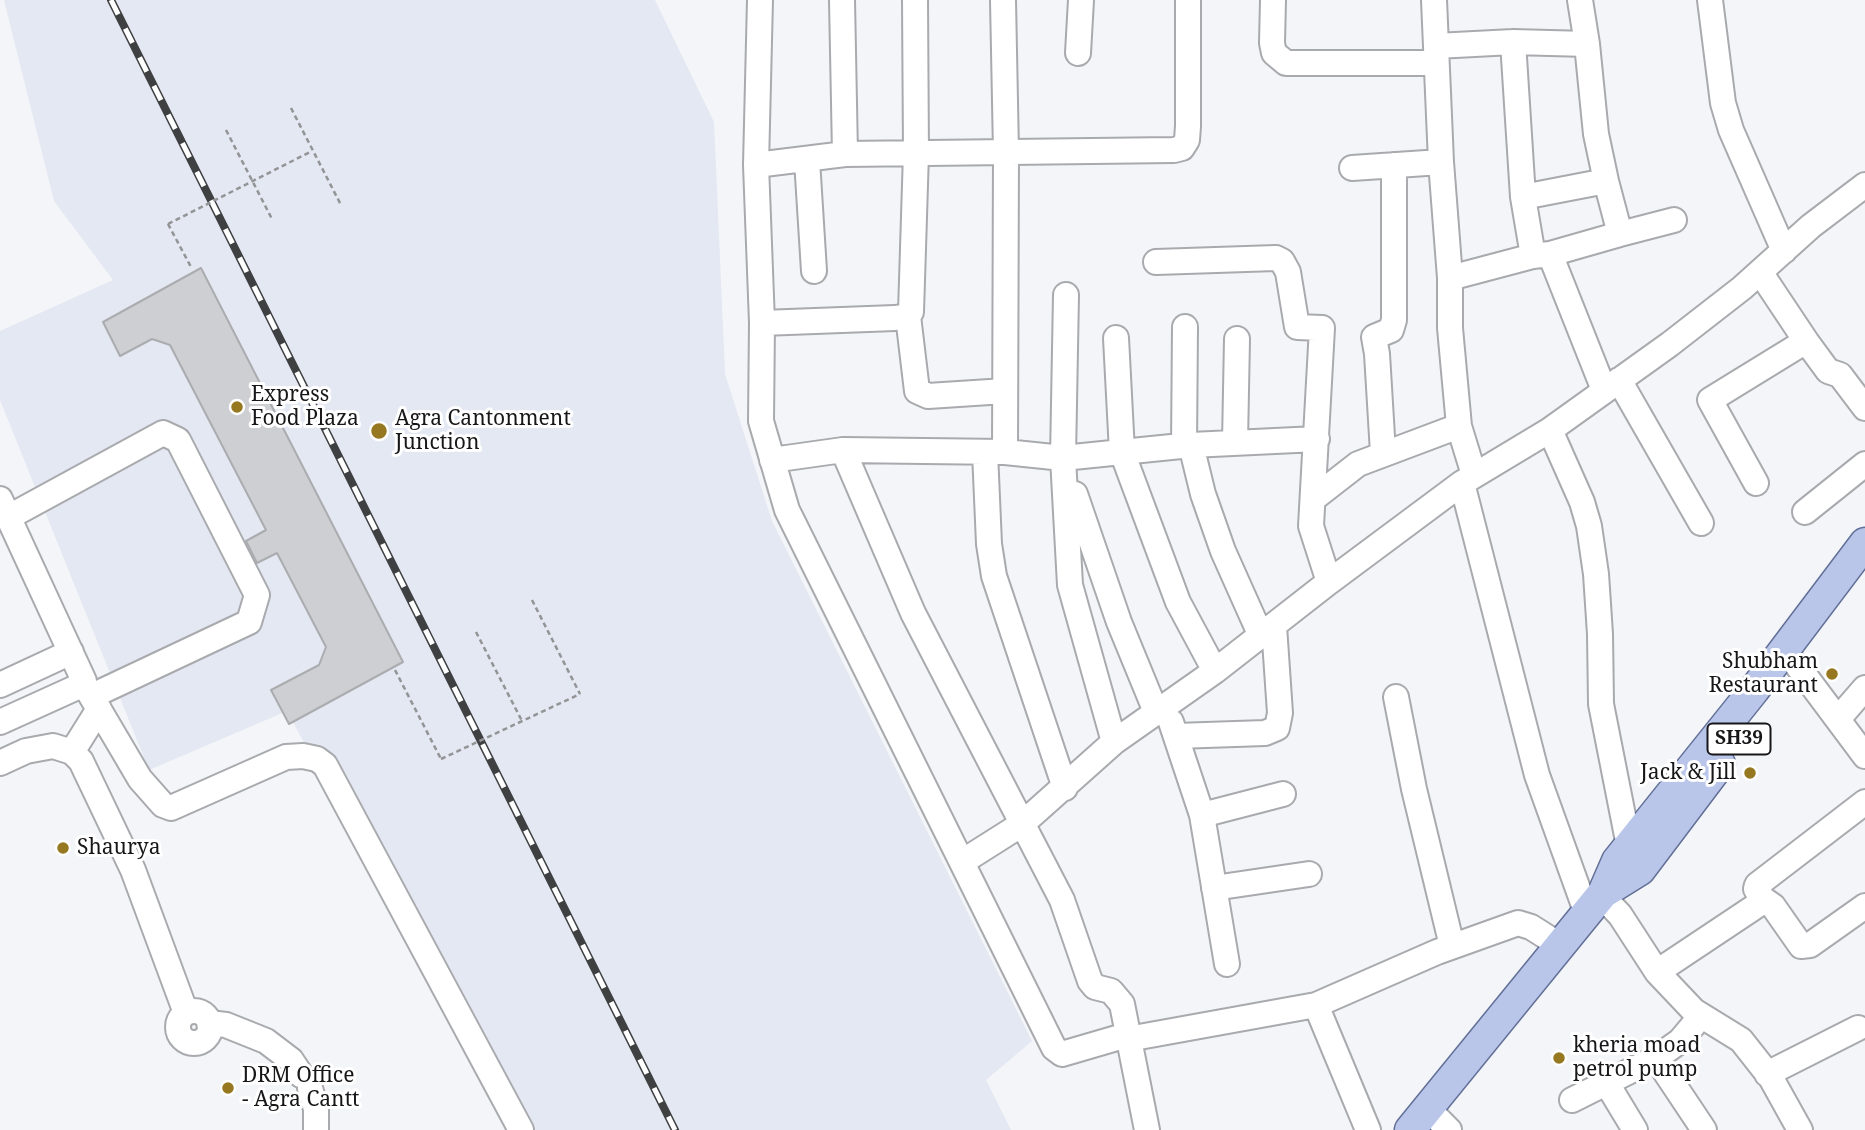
<!DOCTYPE html>
<style>
body{margin:0}
canvas{display:block;background:#f3f5f8}
</style>
<canvas width="1865" height="1130"></canvas>
<script>
const context = document.querySelector('canvas').getContext('2d');
context.lineJoin = 'round';
function paint(path, color) {
  context.fillStyle = color;
  context.fill(path, 'evenodd');
}
function poly(rows) {
  const path = new Path2D();
  for (const r of rows) {
    if (r.length === 3) {
      path.moveTo(r[0] + r[2], r[1]);
      path.arc(r[0], r[1], r[2], 0, 2 * Math.PI);
      continue;
    }
    path.moveTo(r[0], r[1]);
    for (let i = 2; i < r.length; i += 2) path.lineTo(r[i], r[i + 1]);
  }
  return path;
}
function trace(path, color, width, dash) {
  context.strokeStyle = color;
  context.lineWidth = width;
  context.lineCap = dash ? 'butt' : 'round';
  context.setLineDash(dash || []);
  context.stroke(path);
}
function write(font, color, halo, rows, align = 'center') {
  context.font = font + ' "Noto Serif",serif';
  context.lineWidth = 6;
  context.setLineDash([]);
  context.textBaseline = 'middle';
  context.strokeStyle = halo;
  context.fillStyle = color;
  for (const [text, x, y, turn = 0] of rows) {
    context.save();
    context.translate(x, y);
    context.rotate((+turn || 0) * Math.PI / 180);
    context.textAlign = isNaN(turn) ? turn : align;
    if (halo) context.strokeText(text, 0, 0);
    context.fillText(text, 0, 0);
    context.restore();
  }
}
paint(poly([
 [4,0,655,0,714,122,725,374,772,521,1032,1041,986,1080,1011,1130,511,1130,287,711,149,770,0,400,0,331,113,280,54,201]
]), '#e4e8f2');
const building = poly([
 [201,268,403,662,289,724,271,690,319,665,326,647,277,553,257,563,246,541,266,530,170,345,152,339,120,356,103,322,201,268]
]);
paint(building, '#cecfd2');
trace(building, '#abacaf', 2);
const minor = poly([
 [760,0,756,165,762,323,761,421,787,510,1054,1048,1062,1054,1127,1035],
 [842,0,845,154],
 [1003,0,1006,152,1005,452],
 [1273,0,1272,43,1274,53,1286,63,1436,63],
 [1434,0,1441,162,1450,278,1450,328,1459,426,1474,475],
 [1580,0,1587,44,1596,134,1606,181,1620,234,1674,220],
 [1710,0,1723,103,1731,130,1784,251],
 [1513,42,1523,197],
 [1436,46,1513,42,1587,44],
 [1078,53,1081,0],
 [807,160,814,271],
 [756,165,845,154,1174,150,1182,148,1187,140,1188,126,1188,0],
 [1352,168,1441,162],
 [1606,181,1523,197,1533,256,1550,254,1620,234],
 [1550,254,1604,390],
 [1156,262,1276,258,1282,261,1288,272,1297,327,1322,328,1311,526,1329,582],
 [1450,278,1533,256],
 [1066,295,1063,458,1070,585,1114,742],
 [908,316,917,391,928,396,1005,391],
 [762,323,895,318,908,316,911,312,916,153,915,0],
 [1116,338,1122,452,1178,602,1215,671],
 [1806,341,1828,371,1840,375,1865,408],
 [1619,380,1701,523],
 [1550,430,1582,502,1589,526,1596,574,1600,634,1601,704,1629,846],
 [1235,442,1237,339],
 [1191,445,1203,494,1223,551,1261,636],
 [1184,446,1185,327],
 [843,450,913,613,1062,900,1090,981,1095,987,1111,991,1122,1004,1147,1130],
 [985,452,989,544,994,576,1065,788],
 [1383,453,1377,354,1374,337,1391,330,1394,320,1394,165],
 [772,460,843,450,1005,452,1063,458,1191,445,1317,439],
 [1462,483,1537,775,1587,914],
 [1756,483,1710,400,1806,341,1760,272],
 [1075,494,1119,622,1156,712],
 [0,499,84,681,84,684,140,779,163,805,171,808,286,757,303,756,317,759,325,765,521,1130],
 [1313,499,1358,464,1459,426],
 [1805,512,1865,464],
 [7,518,163,433,178,440,257,595,249,622,92,696],
 [1797,665,1865,756],
 [0,685,71,652],
 [1396,697,1414,789,1452,946],
 [1838,719,1865,688],
 [0,722,84,684],
 [1171,722,1202,815,1283,794],
 [1176,736,1265,733,1277,728,1280,713,1274,626],
 [72,752,99,709],
 [0,763,26,751,53,746,72,752,81,761,133,870,186,1013],
 [1202,815,1227,964],
 [962,862,1022,824,1114,742,1215,671,1329,582,1462,483,1550,430,1670,344,1742,288,1811,226,1865,185],
 [1214,888,1309,874],
 [1601,895,1620,915,1657,972,1694,1011,1741,1040,1771,1078,1800,1130],
 [1763,899,1773,906,1801,946,1810,945,1865,906],
 [1657,972,1762,902,1763,899,1756,889,1757,885,1865,802],
 [1316,1005,1437,952,1518,923,1531,927,1561,946],
 [194,1027,16],
 [209,1023,226,1025,266,1041,291,1060,301,1075],
 [1128,1039,1316,1005,1368,1130],
 [1656,1058,1704,1130],
 [1767,1074,1858,1028],
 [1606,1082,1635,1130],
 [310,1088,316,1109,316,1130],
 [1572,1100,1656,1058,1680,1041,1701,1016],
 [1428,1109,1449,1130]
]);
const major = poly([
 [1603,893,1640,870,1720,764],
 [1410,1130,1603,893,1617,861,1754,690,1865,543]
]);
trace(minor, '#a9aaae', 28);
trace(major, '#626f97', 33);
trace(poly([
 [291,108,341,205],
 [226,130,272,219],
 [168,224,191,267],
 [532,600,580,694],
 [476,632,522,721],
 [395,670,441,759]
]), '#939496', 2.5, [5, 3.5]);
trace(minor, '#fff', 24);
trace(major, '#b9c5e9', 30);
const rail = poly([
 [111,0,675,1130]
]);
trace(rail, '#3f4042', 8);
trace(rail, '#fff', 5, [16]);
trace(poly([
 [168,224,312,151],
 [441,759,580,694]
]), '#939496', 2.5, [5, 3.5]);
for (const [x, y, r, color] of [
 [237,407,7,"#967820"],
 [379,431,9,"#967820"],
 [1832,674,7,"#967820"],
 [1750,773,7,"#967820"],
 [63,848,7,"#967820"],
 [1559,1058,7,"#967820"],
 [228,1088,7,"#967820"]
]) {
  const dot = new Path2D();
  dot.arc(x, y, r, 0, 2 * Math.PI);
  context.fillStyle = color;
  context.fill(dot);
  trace(dot, '#fff', 2.5);
}
for (const [x, y, w] of [
 [1739,739,63]
]) {
  const box = new Path2D();
  box.roundRect(x - w / 2, y - 15.5, w, 31, 5);
  context.fillStyle = '#fff';
  context.fill(box);
  trace(box, '#171719', 2);
}
write('bold 19px', '#171719', null, [
 ["SH39",1739,739]
]);
write('21px', '#171719', '#fff', [
 ["Express",251,395],
 ["Food Plaza",251,419],
 ["Agra Cantonment",395,419],
 ["Junction",395,443],
 ["Shubham",1818,662,"right"],
 ["Restaurant",1818,686,"right"],
 ["Jack & Jill",1736,773,"right"],
 ["Shaurya",77,848],
 ["kheria moad",1573,1046],
 ["petrol pump",1573,1070],
 ["DRM Office",242,1076],
 ["- Agra Cantt",242,1100]
], 'left');
</script>
